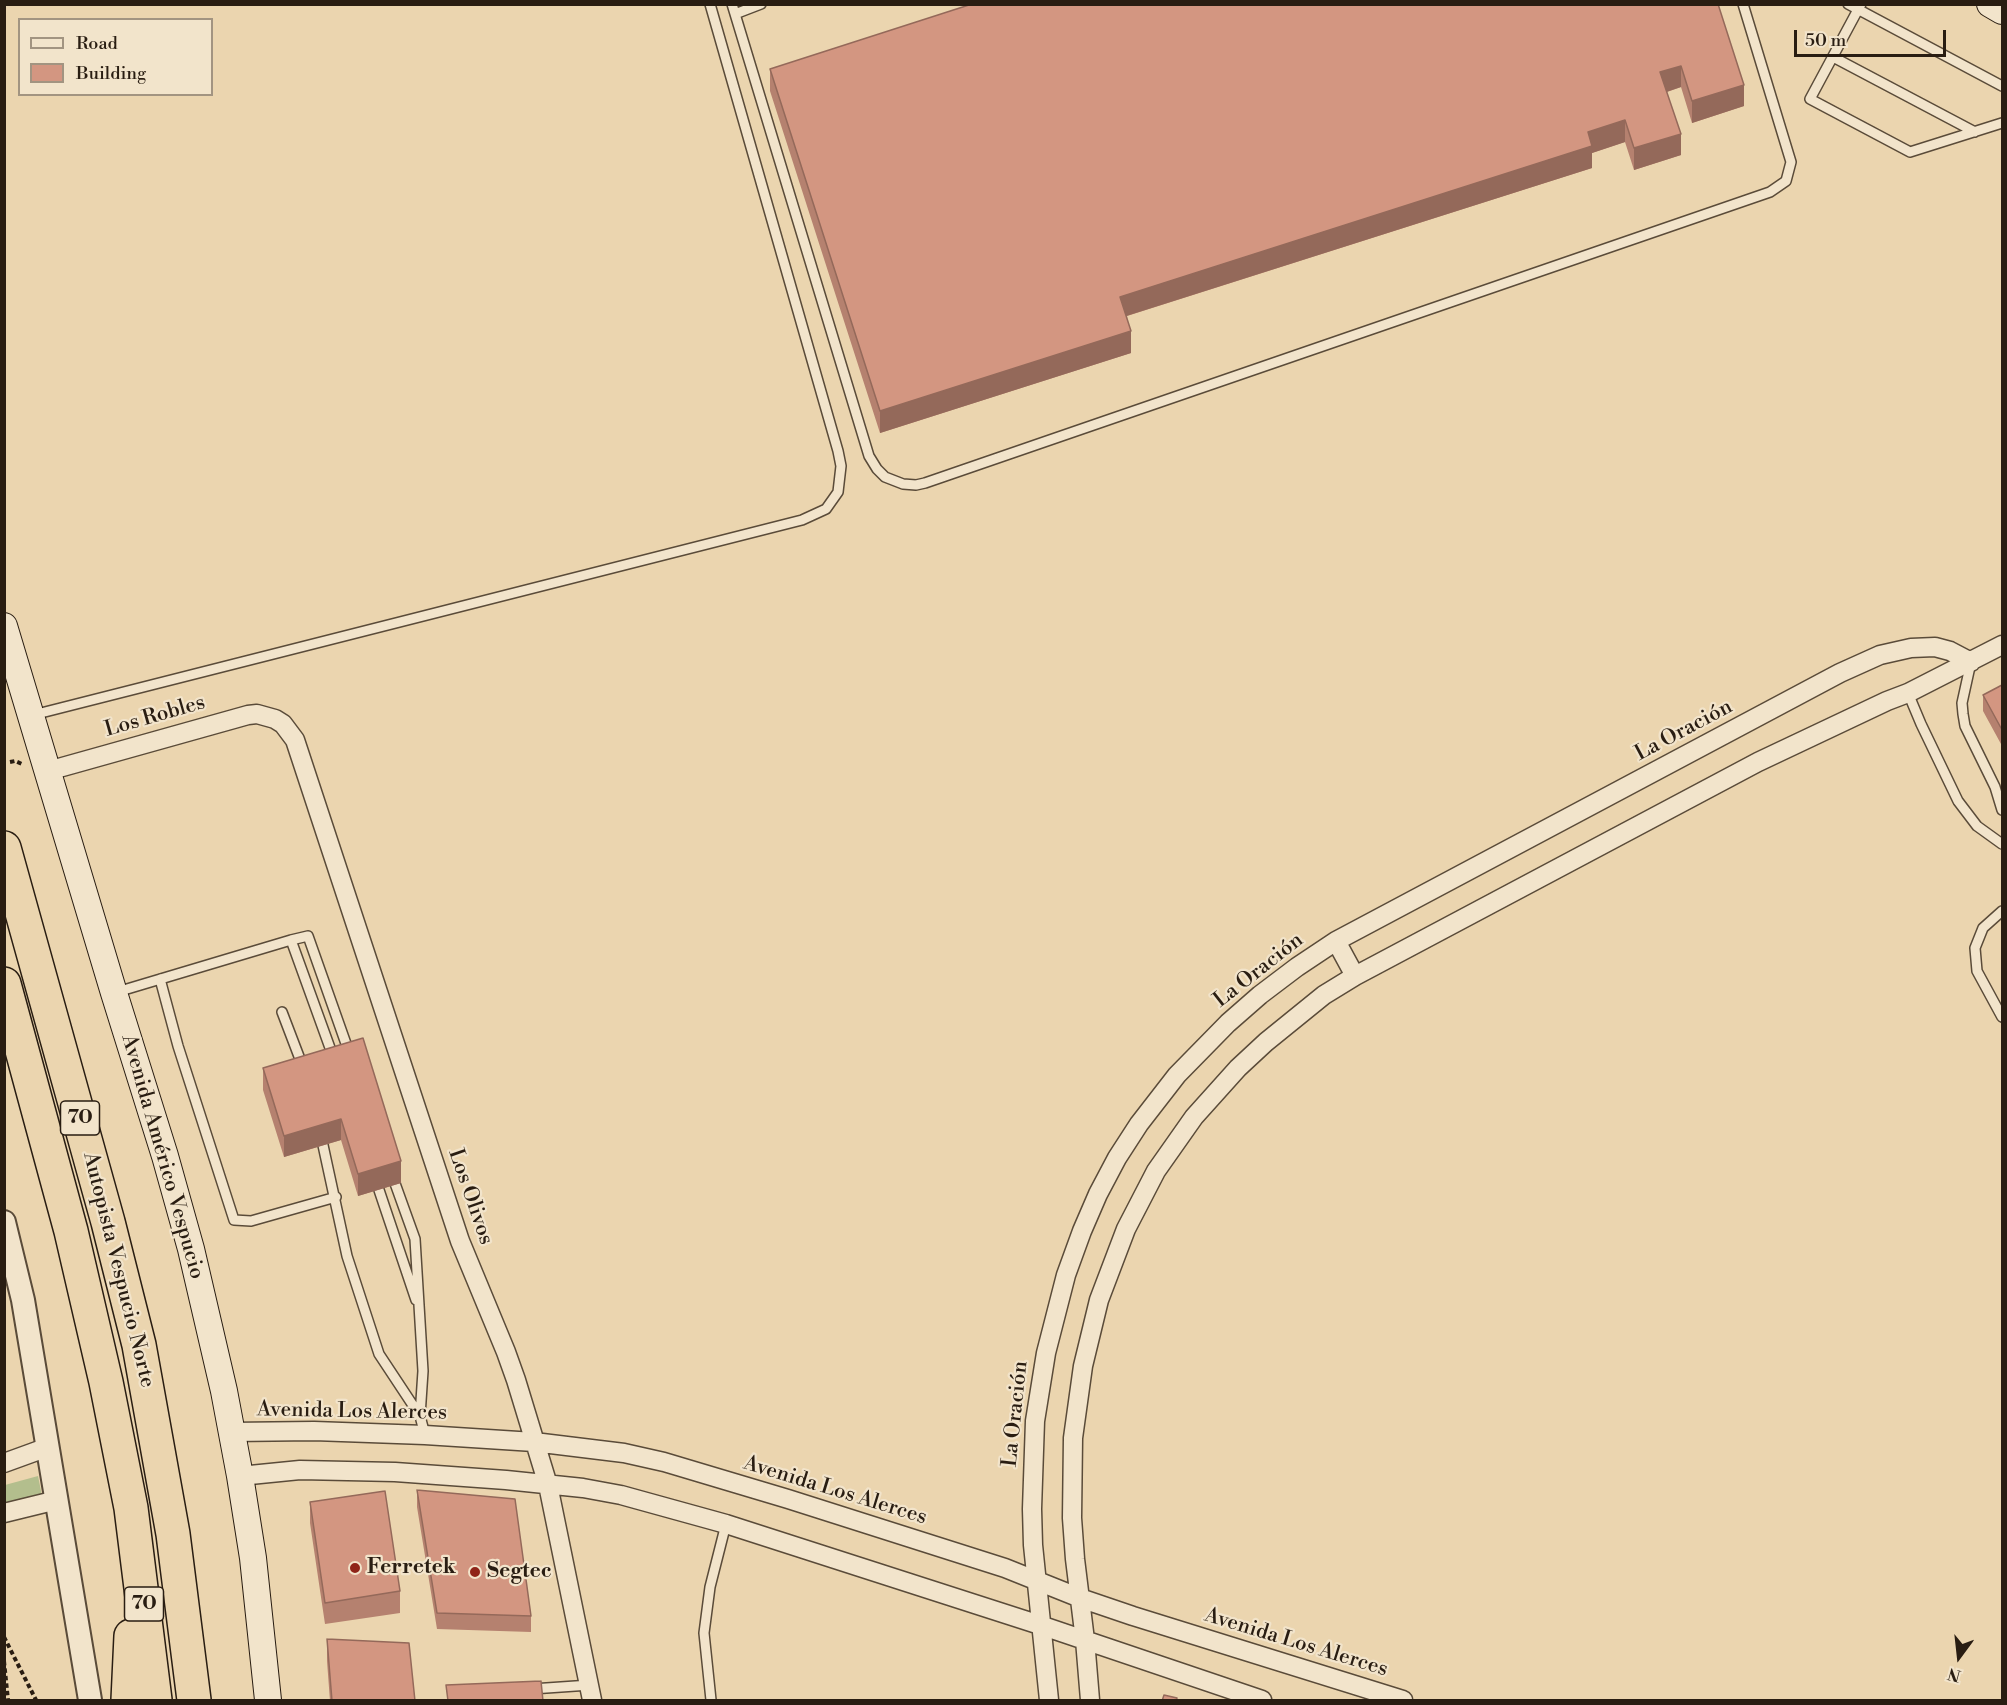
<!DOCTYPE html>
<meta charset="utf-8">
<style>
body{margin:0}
#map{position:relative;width:2007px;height:1705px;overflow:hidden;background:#ebd5af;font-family:"Libre Bodoni",serif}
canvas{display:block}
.frame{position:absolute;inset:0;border:6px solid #291d12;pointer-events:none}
.legend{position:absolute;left:18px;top:18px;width:195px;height:78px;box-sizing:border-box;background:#f2e4cb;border:2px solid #a29481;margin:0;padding:8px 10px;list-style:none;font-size:18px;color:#291d12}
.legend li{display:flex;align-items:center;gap:12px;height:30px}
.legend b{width:30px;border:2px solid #a29481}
.north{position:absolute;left:1929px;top:1627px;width:60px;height:60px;-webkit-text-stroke:4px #f2e4cb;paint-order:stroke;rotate:195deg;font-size:16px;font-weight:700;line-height:24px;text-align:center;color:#291d12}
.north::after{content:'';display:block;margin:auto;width:21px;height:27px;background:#291d12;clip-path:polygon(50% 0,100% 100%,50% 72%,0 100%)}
.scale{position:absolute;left:1794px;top:30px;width:152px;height:27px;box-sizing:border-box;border:3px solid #291d12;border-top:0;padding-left:8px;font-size:18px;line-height:21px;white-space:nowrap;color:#291d12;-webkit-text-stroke:4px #f2e4cb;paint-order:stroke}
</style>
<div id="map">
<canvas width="2007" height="1705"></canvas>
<div class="frame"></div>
<ul class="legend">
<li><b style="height:8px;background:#f2e4cb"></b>Road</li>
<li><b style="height:16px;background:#d39681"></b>Building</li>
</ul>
<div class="north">N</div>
<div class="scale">50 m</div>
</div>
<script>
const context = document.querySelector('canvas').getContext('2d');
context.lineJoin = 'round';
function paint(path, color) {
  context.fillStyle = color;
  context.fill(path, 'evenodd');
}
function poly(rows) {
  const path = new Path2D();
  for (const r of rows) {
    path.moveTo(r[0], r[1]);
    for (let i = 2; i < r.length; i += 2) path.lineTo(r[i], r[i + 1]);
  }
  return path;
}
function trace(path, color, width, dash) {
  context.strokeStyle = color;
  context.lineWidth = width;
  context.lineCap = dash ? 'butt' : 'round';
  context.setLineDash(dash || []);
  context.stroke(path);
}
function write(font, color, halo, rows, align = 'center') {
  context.font = font + ' "Libre Bodoni",serif';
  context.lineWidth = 4.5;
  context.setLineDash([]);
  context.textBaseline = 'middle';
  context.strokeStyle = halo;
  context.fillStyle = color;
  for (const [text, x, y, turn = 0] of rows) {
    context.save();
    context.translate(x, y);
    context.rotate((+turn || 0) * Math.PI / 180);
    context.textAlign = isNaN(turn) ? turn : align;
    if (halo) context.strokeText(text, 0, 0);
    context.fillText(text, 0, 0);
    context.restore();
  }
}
paint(poly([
 [38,1476,42,1496,5,1507,5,1485]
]), '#b3be8d');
const service = poly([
 [732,4,869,456,877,469,885,477,903,484,916,485,925,483,1770,192,1786,181,1791,162,1743,4],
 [1848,4,2002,86],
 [1861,4,1810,99,1910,152,2002,123],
 [735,14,761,4],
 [1833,57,1975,132],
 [1971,662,1962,703,1963,714,1965,726,1995,787,2002,810],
 [1908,693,1921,724,1958,801,1977,826,2002,844],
 [33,715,802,520,826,509,838,492,841,466,838,451,710,4],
 [2002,911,1983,928,1975,948,1977,971,2002,1017],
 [291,940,334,1059],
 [160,979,178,1046,234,1220,251,1221,336,1197],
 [117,992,291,940,308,936,350,1055],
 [282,1012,303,1067],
 [321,1136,347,1256,379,1354,420,1416],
 [392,1175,415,1239,423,1371,420,1416,425,1435],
 [379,1190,416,1300],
 [532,1689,590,1685],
 [711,1700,704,1633,710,1587,726,1524]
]);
const minor = poly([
 [48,771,248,715,257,714,275,719,283,724,295,740,460,1241,506,1352,516,1380,548,1485,592,1700],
 [1336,941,1355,976],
 [232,1432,314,1431,425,1435,534,1442,624,1453,664,1462,788,1499,1005,1568,1080,1598,1133,1616,1403,1700],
 [4,1463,48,1447],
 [240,1476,300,1470,395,1472,506,1480,583,1488,621,1495,726,1524,1043,1626,1262,1700],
 [4,1513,57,1500],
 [1049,1700,1033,1545,1032,1509,1035,1421,1046,1353,1066,1275,1082,1231,1098,1194,1117,1158,1139,1124,1177,1075,1228,1023,1260,995,1297,967,1336,941,1840,673,1880,655,1911,648,1935,647,1950,651,1971,662],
 [1090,1700,1085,1640,1075,1559,1072,1518,1073,1438,1083,1366,1099,1300,1126,1229,1156,1171,1194,1117,1238,1068,1266,1042,1324,995,1355,976,1758,762,1887,701,1908,693,2002,645]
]);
const tertiary = poly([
 [4,1222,23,1300,90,1700]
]);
const secondary = poly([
 [1990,4,2002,11],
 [4,626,114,993,165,1156,191,1249,224,1391,240,1476,253,1558,268,1700]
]);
const motorway = poly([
 [4,848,108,1222,139,1345,173,1534,194,1700],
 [4,984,71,1231,106,1382,131,1508,155,1700],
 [128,1700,131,1636]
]);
trace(service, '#5a4b39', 12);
trace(minor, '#5a4b39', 21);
trace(tertiary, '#5a4b39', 26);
trace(secondary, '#291d12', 28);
trace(motorway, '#291d12', 36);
trace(poly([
 [10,762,15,761,22,764],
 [4,1637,36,1700],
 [4,1661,8,1700]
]), '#291d12', 4, [4.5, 3]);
trace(service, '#f2e4cb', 9);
trace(minor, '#f2e4cb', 18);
trace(tertiary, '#f2e4cb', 22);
trace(secondary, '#f2e4cb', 26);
trace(motorway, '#ebd5af', 33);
paint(poly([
 [1718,4,1744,106,1692,123,1681,87,1667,92,1681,155,1634,170,1625,142,1592,153,1592,168,1127,316,1131,353,880,433,770,91,770,69],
 [2002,685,2002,744,2001,744,1983,711,1983,695],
 [363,1038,401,1183,358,1196,341,1140,284,1157,263,1090,263,1068],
 [417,1490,531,1616,531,1632,437,1629,417,1507],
 [310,1502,400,1591,400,1613,325,1624,310,1523],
 [327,1639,415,1701,330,1701,327,1661]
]), '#b5816f');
paint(poly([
 [1681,66,1681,87,1660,94,1660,72],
 [1744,85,1744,106,1692,123,1692,101],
 [1625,120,1625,142,1592,153,1592,168,1120,318,1120,297,1588,132],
 [1681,134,1681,155,1634,170,1634,148],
 [1131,331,1131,353,880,433,880,411],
 [2002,727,2002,744,2001,744,2001,728],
 [341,1119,341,1140,284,1157,284,1136],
 [401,1161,401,1183,358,1196,358,1174]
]), '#94695a');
const building = poly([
 [972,4,1718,4,1744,85,1692,101,1681,66,1660,72,1681,134,1634,148,1625,120,1588,132,1592,146,1120,297,1131,331,880,411,770,69,972,4],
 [2002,685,2002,727,2001,728,1983,695,2002,685],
 [363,1038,401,1161,358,1174,341,1119,284,1136,263,1068,363,1038],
 [417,1490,515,1499,531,1616,437,1613,417,1490],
 [385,1491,400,1591,325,1603,310,1502,385,1491],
 [327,1639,409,1643,415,1701,332,1701,327,1639],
 [541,1681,543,1701,448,1701,446,1685,541,1681],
 [1164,1695,1177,1698,1176,1701,1162,1701,1164,1695]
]);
paint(building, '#d39681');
trace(building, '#94695a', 1.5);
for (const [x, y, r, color] of [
 [355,1568,6,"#8f2418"],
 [475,1572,6,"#8f2418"]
]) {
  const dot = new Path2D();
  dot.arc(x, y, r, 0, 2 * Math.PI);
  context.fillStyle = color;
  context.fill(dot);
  trace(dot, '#f2e4cb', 2);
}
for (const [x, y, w] of [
 [80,1118,39],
 [144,1604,39]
]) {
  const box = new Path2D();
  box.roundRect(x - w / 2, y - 17, w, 34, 4.5);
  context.fillStyle = '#f2e4cb';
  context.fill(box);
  trace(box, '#291d12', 1.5);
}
write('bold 20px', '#291d12', null, [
 ["70",80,1118],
 ["70",144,1604]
]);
write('21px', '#291d12', '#f2e4cb', [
 ["Los Robles",155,717,-16],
 ["La Oración",1684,731,-28],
 ["La Oración",1259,971,-38],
 ["Avenida Américo Vespucio",162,1157,74],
 ["Los Olivos",470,1197,71],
 ["Autopista Vespucio Norte",118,1270,76],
 ["Avenida Los Alerces",352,1412,1],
 ["La Oración",1016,1414,-84],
 ["Avenida Los Alerces",835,1491,17],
 ["Avenida Los Alerces",1296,1643,17]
]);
write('bold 21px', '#291d12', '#f2e4cb', [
 ["Ferretek",367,1568],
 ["Segtec",487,1572]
], 'left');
</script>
